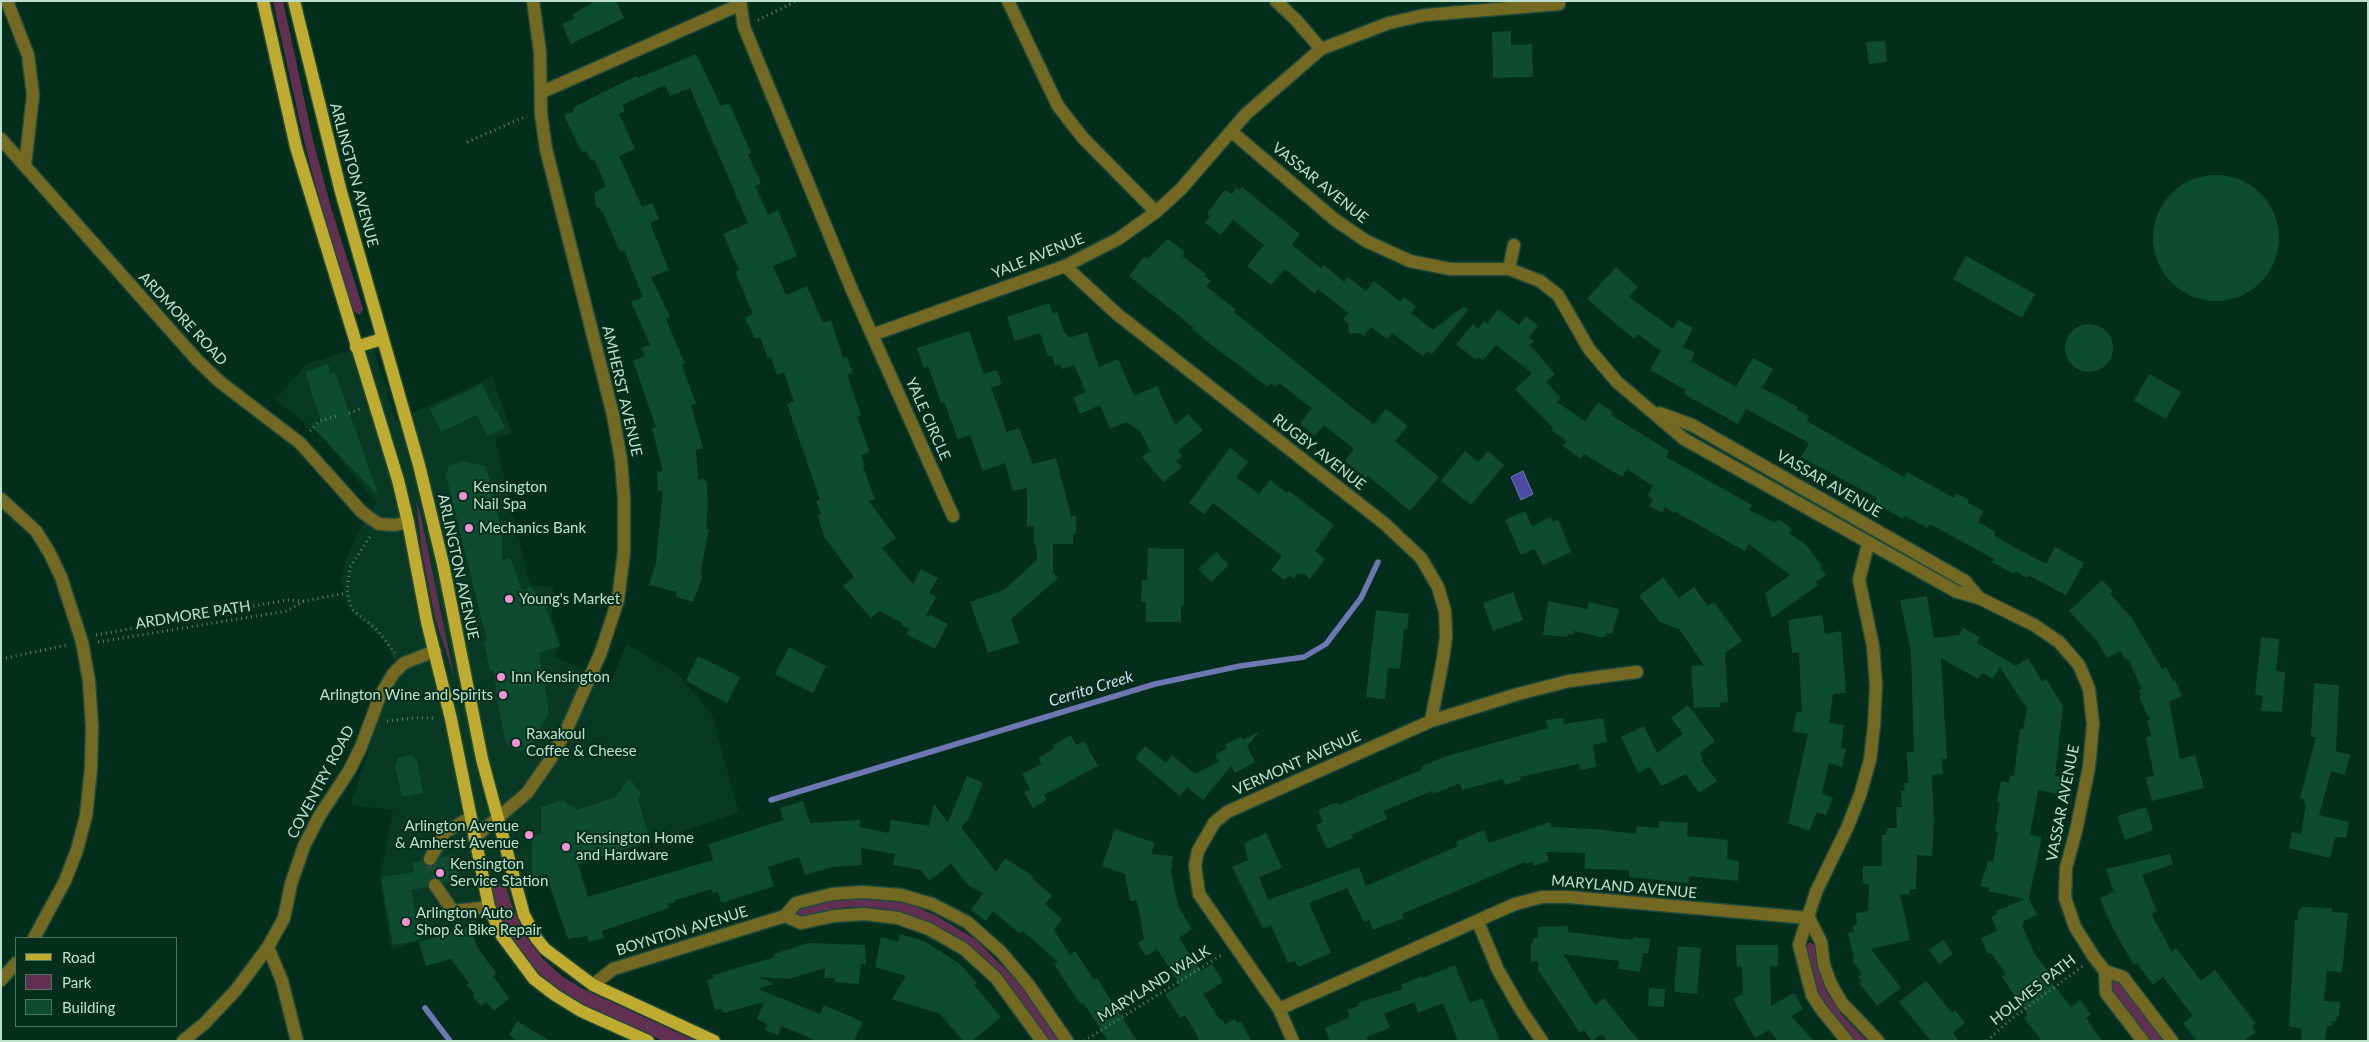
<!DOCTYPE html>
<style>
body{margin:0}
#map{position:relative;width:2369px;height:1042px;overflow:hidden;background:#032e1c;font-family:Lato,sans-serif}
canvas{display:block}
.frame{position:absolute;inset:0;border:2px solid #bde1cc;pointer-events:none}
.legend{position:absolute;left:15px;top:937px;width:162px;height:90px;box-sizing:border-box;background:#032e1c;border:1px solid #4d7662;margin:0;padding:6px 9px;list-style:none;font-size:15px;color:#bde1cc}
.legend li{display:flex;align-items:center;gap:10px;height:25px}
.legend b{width:25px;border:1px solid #4d7662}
</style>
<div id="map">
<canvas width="2369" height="1042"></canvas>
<div class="frame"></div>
<ul class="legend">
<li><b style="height:6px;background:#beab30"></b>Road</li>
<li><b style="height:14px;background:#612f52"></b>Park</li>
<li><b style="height:14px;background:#0e4c32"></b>Building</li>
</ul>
</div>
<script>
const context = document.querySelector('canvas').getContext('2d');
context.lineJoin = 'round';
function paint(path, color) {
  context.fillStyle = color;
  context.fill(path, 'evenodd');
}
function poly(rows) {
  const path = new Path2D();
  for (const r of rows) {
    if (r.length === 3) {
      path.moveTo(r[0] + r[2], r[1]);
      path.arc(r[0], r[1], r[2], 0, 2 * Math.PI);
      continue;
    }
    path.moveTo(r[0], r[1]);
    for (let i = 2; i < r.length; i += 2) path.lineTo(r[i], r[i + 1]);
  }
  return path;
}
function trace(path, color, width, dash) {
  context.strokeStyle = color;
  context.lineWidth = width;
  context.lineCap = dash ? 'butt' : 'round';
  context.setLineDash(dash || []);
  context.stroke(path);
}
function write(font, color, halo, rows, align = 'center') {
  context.font = font + ' Lato,sans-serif';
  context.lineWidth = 4;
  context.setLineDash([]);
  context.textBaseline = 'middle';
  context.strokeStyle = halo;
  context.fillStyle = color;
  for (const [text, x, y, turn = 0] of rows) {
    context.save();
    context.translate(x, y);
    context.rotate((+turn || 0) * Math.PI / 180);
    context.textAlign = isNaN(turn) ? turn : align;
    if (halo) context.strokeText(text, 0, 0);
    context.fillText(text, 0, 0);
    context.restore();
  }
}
paint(poly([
 [372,344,396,421,492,377,512,433,495,438,530,585,553,587,552,619,560,641,554,657,612,681,626,644,678,674,712,714,739,813,535,880,473,923,391,950,380,878,393,810,351,805,396,666,386,641,349,610,341,582,345,562,357,535,376,503,322,437,275,399,307,364]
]), '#083924');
paint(poly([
 [273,1,283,1,313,140,330,204,363,309,360,315,353,311,326,224,305,145],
 [416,500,421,517,454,676,435,618,422,553],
 [499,883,506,887,513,908,526,937,543,959,563,977,583,989,696,1041,663,1041,565,997,545,983,532,969,501,925,492,892,492,887],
 [844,898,871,898,909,904,935,915,975,939,1019,983,1060,1041,1049,1041,1013,991,992,967,963,941,939,927,907,914,877,908,848,907,803,916,796,913,798,908],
 [1810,942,1814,945,1821,976,1829,996,1842,1015,1867,1041,1856,1041,1841,1027,1821,997,1813,980,1809,964,1807,945],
 [2115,979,2118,981,2165,1041,2150,1041,2109,987,2111,980]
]), '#612f52');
const water = poly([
 [1523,471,1533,494,1521,500,1511,477,1523,471]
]);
paint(water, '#4c4aa5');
trace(water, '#6e77b1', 1);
trace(poly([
 [771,800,1155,684,1240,666,1304,657,1326,644,1361,598,1378,562],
 [425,1008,450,1041]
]), '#6e77b1', 5.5);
paint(poly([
 [596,1,616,1,624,18,571,44,562,24,575,18,573,14],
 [1511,31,1511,45,1532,44,1533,77,1493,78,1492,32],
 [1885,41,1887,62,1869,64,1866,42],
 [696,54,721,106,729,103,751,153,748,154,761,183,755,186,768,215,778,210,797,256,773,266,786,295,807,286,823,323,831,320,843,358,847,357,853,373,847,375,861,415,857,417,870,452,861,455,865,466,863,467,875,499,869,501,896,538,882,548,913,584,921,569,938,578,929,593,936,597,925,617,931,615,948,624,935,649,906,634,909,629,901,625,902,623,879,611,871,618,843,586,854,577,825,538,817,515,821,514,816,501,820,500,787,404,794,401,784,372,777,375,771,357,768,358,760,337,755,339,745,318,753,314,735,272,739,270,723,234,748,223,690,88,670,96,665,85,622,105,625,111,619,114,635,149,619,156,642,207,652,203,659,219,650,223,669,270,651,277,670,317,666,319,685,364,682,365,696,404,691,405,703,448,696,450,698,480,704,479,707,483,708,505,706,529,709,529,700,575,703,576,693,602,676,597,677,592,649,585,656,562,663,490,658,491,657,472,663,471,652,428,656,427,633,361,645,356,641,348,650,345,631,302,643,297,624,250,620,252,602,211,595,205,595,193,606,186,594,159,591,161,586,151,582,153,564,115,574,111,573,108,601,93,637,76,638,78],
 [2216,238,63],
 [1242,187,1300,234,1292,245,1321,268,1324,265,1344,282,1348,277,1366,291,1374,281,1400,302,1404,297,1416,306,1411,313,1433,330,1464,306,1468,310,1432,354,1427,351,1423,356,1392,333,1387,339,1371,327,1364,336,1360,333,1349,334,1348,323,1343,319,1348,313,1318,289,1315,294,1285,269,1271,285,1247,266,1264,245,1233,220,1221,235,1205,223,1210,217,1207,213,1225,190,1232,194,1236,188,1239,190],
 [1168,239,1185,252,1182,256,1206,274,1204,276,1211,281,1206,286,1236,310,1234,312,1350,406,1374,424,1386,409,1408,426,1395,441,1439,477,1410,511,1368,476,1366,478,1345,461,1354,449,1324,425,1315,436,1300,424,1312,408,1279,383,1276,387,1271,383,1268,387,1209,343,1192,329,1194,328,1129,276,1144,257,1147,259],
 [1966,256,2035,294,2022,318,1953,279],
 [1616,267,1638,287,1629,297,1673,329,1678,320,1693,328,1683,347,1695,353,1691,361,1736,387,1753,358,1773,369,1762,388,1798,407,1797,410,1809,416,1807,421,1904,477,1907,472,1954,498,1956,493,1969,500,1968,503,1984,511,1978,522,1996,532,1994,536,2046,564,2055,547,2084,563,2066,595,2028,575,2027,578,2016,571,2014,574,1992,562,1994,559,1930,524,1928,528,1904,516,1903,519,1875,503,1877,498,1801,457,1809,443,1746,409,1738,424,1684,394,1686,390,1650,370,1661,351,1638,334,1634,339,1587,299],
 [1049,303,1053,313,1057,312,1065,334,1067,334,1069,338,1087,332,1099,367,1118,359,1134,396,1157,386,1175,425,1188,414,1203,430,1178,451,1182,456,1176,461,1182,467,1163,482,1142,457,1150,451,1140,431,1126,422,1110,429,1100,405,1080,414,1073,398,1086,392,1074,365,1062,369,1060,364,1055,366,1052,355,1048,357,1040,333,1015,341,1007,317],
 [1498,309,1519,325,1526,316,1538,326,1529,337,1534,341,1530,345,1555,374,1546,382,1561,398,1557,402,1585,421,1598,402,1613,412,1611,415,1669,451,1666,457,1752,505,1749,510,1775,523,1778,519,1792,529,1789,533,1806,545,1822,566,1820,567,1826,575,1816,582,1818,585,1772,618,1765,593,1790,575,1749,544,1745,551,1674,511,1674,513,1665,507,1662,513,1649,506,1653,500,1647,496,1653,486,1627,469,1622,477,1584,454,1581,459,1563,446,1567,441,1551,430,1553,428,1515,389,1532,373,1496,345,1485,358,1482,360,1479,357,1476,360,1456,344,1473,324,1478,329,1484,321,1487,324],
 [2089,348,24],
 [969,331,984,374,997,370,1002,384,991,388,1007,432,1019,428,1033,464,1056,458,1071,516,1076,516,1076,534,1073,534,1073,544,1053,544,1053,572,1058,578,1011,619,1019,643,988,653,970,602,1004,590,1037,560,1036,545,1034,543,1034,526,1027,526,1027,488,1013,491,1005,463,983,471,970,435,958,439,944,402,941,403,928,366,924,368,917,348],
 [328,364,331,374,335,372,379,497,314,428,321,421,305,372],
 [2149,374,2181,392,2166,419,2134,401],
 [482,384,495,412,497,410,505,428,487,436,477,415,441,432,430,409],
 [1230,448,1248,462,1236,477,1259,494,1270,480,1287,493,1289,491,1334,525,1315,551,1325,559,1310,579,1303,573,1301,575,1298,573,1294,579,1289,575,1285,580,1271,570,1282,556,1213,503,1204,514,1189,503],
 [1465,451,1478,462,1488,451,1504,465,1471,505,1441,481],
 [462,461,486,466,502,531,502,561,510,558,523,592,530,586,547,608,545,610,549,616,560,646,539,653,549,712,530,748,516,751,505,742,493,670,490,671,484,642,487,641,446,475,449,466],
 [1525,511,1532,526,1551,517,1553,522,1558,519,1571,552,1543,565,1534,549,1521,555,1505,520],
 [1148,548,1184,549,1184,605,1181,605,1181,622,1146,622,1146,602,1141,602,1142,580,1147,580],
 [1216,552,1229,565,1211,582,1198,569],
 [1663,577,1679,598,1694,587,1708,606,1714,602,1742,641,1725,653,1728,702,1720,703,1720,707,1694,708,1691,666,1704,665,1679,629,1660,622,1639,596],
 [2102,580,2113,591,2110,594,2132,618,2162,669,2166,667,2173,681,2175,680,2182,696,2169,702,2180,759,2195,755,2204,788,2152,801,2146,778,2154,776,2146,737,2151,736,2147,721,2150,720,2139,697,2141,696,2139,690,2142,689,2128,659,2126,660,2120,651,2107,658,2097,641,2069,611],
 [1513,592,1523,620,1493,631,1483,603],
 [1927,596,1934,638,1959,635,1963,628,1980,637,1977,643,2016,666,2028,658,2042,681,2046,679,2063,706,2055,776,2066,778,2063,795,2038,790,2030,835,2042,837,2029,898,2037,915,2023,921,2024,924,2022,925,2033,951,2050,974,2048,978,2071,1007,2080,1000,2091,1014,2086,1018,2102,1041,2042,1041,2024,1018,2028,1015,2002,977,2006,974,1991,953,1988,954,1981,938,1997,931,1991,917,1997,914,1996,911,2025,899,1988,891,1989,888,1980,886,1988,861,1993,862,1998,832,1995,831,2000,803,1997,802,2001,781,2009,783,2010,775,2014,776,2020,729,2023,729,2027,709,2000,667,1993,679,1982,673,1978,679,1941,658,1947,759,1942,759,1943,774,1932,775,1934,818,1932,856,1917,855,1916,889,1910,889,1909,894,1900,894,1910,940,1871,949,1901,988,1877,1006,1859,983,1861,981,1858,977,1862,974,1852,960,1854,959,1848,933,1854,932,1853,926,1857,925,1856,913,1868,911,1869,884,1863,884,1863,866,1882,866,1882,835,1886,835,1887,828,1897,828,1896,807,1902,807,1901,791,1905,791,1904,783,1908,783,1907,752,1914,752,1911,653,1900,600],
 [1548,601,1587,609,1589,602,1619,609,1612,634,1607,633,1606,637,1600,637,1574,631,1574,635,1568,634,1567,637,1543,635],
 [1376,610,1409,614,1407,630,1404,629,1400,669,1388,668,1385,699,1366,697],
 [1822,615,1825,634,1841,631,1846,693,1833,694,1829,723,1844,725,1841,748,1846,749,1842,767,1829,763,1822,793,1833,798,1826,815,1817,812,1809,831,1788,823,1808,734,1793,732,1796,712,1802,712,1800,674,1799,652,1792,653,1788,620],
 [2261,637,2279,639,2276,671,2285,672,2282,712,2261,711,2263,696,2255,695],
 [789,647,826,666,813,693,775,674],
 [698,656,740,677,727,703,686,681],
 [2314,683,2339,685,2336,751,2350,755,2345,775,2331,771,2319,815,2349,822,2346,838,2335,837,2330,858,2289,848,2292,832,2301,834,2306,804,2304,803,2305,799,2300,798,2316,737,2311,737],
 [1688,705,1715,741,1700,753,1703,758,1701,760,1717,781,1699,793,1686,774,1662,786,1650,767,1638,773,1621,737,1644,726,1657,753,1683,734,1671,718],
 [1563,718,1564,724,1603,718,1607,742,1593,745,1596,767,1580,770,1579,764,1520,777,1521,780,1505,785,1503,779,1462,790,1460,783,1433,794,1432,791,1383,811,1387,819,1351,835,1353,838,1327,849,1316,825,1323,822,1318,810,1337,802,1338,805,1423,769,1422,766,1447,756,1548,728,1546,720],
 [1259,732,1247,746,1255,762,1235,773,1231,766,1203,800,1187,787,1180,796,1135,758,1145,746,1166,763,1172,755,1195,774,1219,762,1215,755,1227,748,1225,745,1241,737,1243,740],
 [1071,735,1076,745,1084,741,1098,766,1044,795,1047,800,1033,808,1024,792,1030,789,1022,774,1042,764,1038,758,1055,748,1053,745],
 [411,755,417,761,423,793,402,797,395,765,398,758],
 [967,776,983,783,968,820,961,827,996,872,1005,858,1033,876,1032,878,1052,896,1045,904,1062,919,1054,930,1070,955,1075,951,1094,980,1097,978,1137,1041,1108,1041,1083,1002,1080,1004,1054,964,1058,962,1023,931,1020,934,993,911,986,921,971,910,983,893,969,886,951,864,929,881,921,870,893,865,895,854,861,848,862,865,833,867,805,875,799,857,768,867,774,886,722,903,718,892,713,893,712,889,675,900,675,902,668,904,669,908,602,931,604,938,589,942,587,936,568,939,546,874,532,878,532,837,541,834,541,807,563,800,577,810,616,797,629,778,641,793,638,801,651,841,578,864,588,897,713,860,709,844,783,820,780,808,803,801,810,823,860,820,860,827,889,833,891,820,929,826,934,804,948,823],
 [2146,807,2153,830,2125,840,2117,816],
 [1659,821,1688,823,1687,836,1728,840,1727,859,1739,861,1738,881,1689,876,1689,883,1629,877,1629,870,1585,869,1585,853,1546,852,1549,861,1534,866,1532,862,1526,864,1525,862,1402,914,1404,918,1373,930,1369,920,1364,922,1347,888,1309,903,1331,953,1298,967,1295,961,1288,963,1271,925,1263,929,1232,867,1248,860,1244,843,1266,833,1282,868,1259,877,1268,900,1359,867,1366,886,1458,846,1456,842,1484,830,1489,843,1550,822,1552,827,1595,829,1636,834,1637,826,1659,828],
 [1115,829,1155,843,1151,854,1173,856,1171,872,1178,906,1192,929,1179,938,1201,971,1212,964,1223,982,1203,994,1220,1020,1222,1019,1225,1024,1235,1019,1237,1023,1241,1021,1251,1041,1195,1041,1199,1039,1185,1015,1180,1018,1165,994,1180,985,1157,949,1146,956,1138,943,1144,939,1137,900,1130,901,1125,874,1102,866],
 [2170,854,2173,864,2142,875,2157,911,2151,914,2172,952,2176,948,2201,981,2215,970,2256,1024,2252,1027,2256,1032,2244,1041,2197,1041,2183,1023,2193,1016,2163,977,2153,985,2137,963,2134,965,2113,929,2100,898,2114,892,2106,869],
 [454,855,459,881,444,883,439,878,434,877,428,881,427,887,411,890,420,940,393,945,381,877,414,872,412,862,422,861,426,866,431,867,435,866,440,857],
 [2301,907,2332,908,2332,912,2348,913,2342,972,2327,971,2324,1001,2340,1002,2339,1016,2337,1016,2336,1021,2332,1021,2332,1026,2327,1026,2325,1041,2301,1041,2302,1029,2289,1026,2295,920,2298,920,2298,910,2301,910],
 [470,926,477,947,496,973,493,976,509,998,494,1011,486,1002,481,1006,473,997,474,993,466,985,469,983,451,959,426,966,419,942],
 [1568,926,1568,932,1633,940,1633,937,1650,939,1648,953,1643,953,1640,972,1618,969,1619,961,1563,954,1595,1005,1604,998,1639,1041,1607,1041,1602,1034,1592,1041,1584,1030,1580,1033,1538,970,1538,961,1531,962,1531,943,1533,943,1533,938,1538,938,1538,927],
 [900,934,924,941,960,964,977,983,974,985,1001,1017,972,1041,963,1041,940,1014,892,999,906,976,875,967,881,937,898,942],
 [1943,940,1953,954,1939,964,1929,950],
 [808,943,865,945,866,965,861,963,859,984,834,982,835,978,824,978,825,968,789,979,759,977,774,984,758,989,820,1014,824,1005,863,1022,854,1041,817,1041,782,1026,778,1035,765,1030,767,1024,757,1019,764,1002,723,1013,722,1009,715,1010,707,980,714,978,713,975,775,957,774,954],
 [1736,945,1778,945,1778,966,1770,966,1771,1006,1794,993,1803,1009,1791,1016,1814,1041,1778,1041,1769,1030,1755,1038,1733,999,1743,994,1742,967,1737,967],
 [1678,946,1701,948,1697,994,1674,992],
 [1455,965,1470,1003,1482,998,1500,1041,1458,1041,1443,1003,1418,1013,1414,1002,1384,1014,1390,1028,1366,1037,1368,1041,1330,1041,1325,1028,1350,1017,1347,1010,1359,1006,1358,1003,1403,989,1401,985,1422,976,1423,978],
 [1926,981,1952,1013,1955,1010,1965,1023,1953,1033,1959,1041,1931,1041,1899,1002],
 [1649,988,1665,989,1664,1007,1648,1006],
 [517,1021,550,1041,518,1041,509,1035]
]), '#0e4c32');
trace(poly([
 [430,859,435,885]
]), '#1f4936', 12, [12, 6]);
const minor = poly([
 [7,1,28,55,33,95,25,165],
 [740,1,744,27,852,290,953,516],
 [1008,1,1058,106,1083,138,1156,212],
 [1276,1,1296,20,1321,49],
 [542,92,739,5],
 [1232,132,1334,219,1366,241,1410,261,1450,269,1509,269,1540,281,1558,295,1589,349,1617,382,1684,439,1957,592,1979,598,2034,625,2059,642,2079,665,2089,689,2093,724,2089,767,2076,831,2066,868,2065,898,2075,927,2094,957,2105,971,2123,977,2172,1041],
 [1,139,197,360,220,382,300,443,361,511,370,518,379,524,395,525,408,522],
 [1065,266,1117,314,1385,524,1421,558,1438,587,1445,611,1446,637,1443,659,1431,721],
 [1509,269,1514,245],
 [872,335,1065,266,1118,239,1156,212,1181,189,1246,114,1321,49,1389,23,1425,15,1559,4],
 [1659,413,1692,425,1965,581,1979,598],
 [1,499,36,531,49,552,61,577,82,642,89,681,92,726,91,769,86,816,77,850,65,881,34,938],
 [474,838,527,793,550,760,566,731,601,652,618,600,624,552,624,498,621,460,613,415,546,149,541,114,540,52,533,1],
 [430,859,445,832,470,818],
 [435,885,453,911,489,907],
 [785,916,801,923,834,916,864,914,898,918,929,929,964,949,996,978,1042,1041],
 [1809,918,1821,942,1824,965,1831,984,1842,1003,1878,1041],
 [1478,922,1498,970,1521,1010,1542,1041],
 [268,947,282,981,297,1041],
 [2105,971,2106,993,2143,1041],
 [1,980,16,963],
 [593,985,613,969,785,916,796,903,832,894,862,892,901,895,932,904,967,922,1001,952,1028,984,1067,1041],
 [1279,1009,1515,904,1542,897,1569,897,1809,918],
 [183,1041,205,1023,236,990,268,947,284,918,291,884,304,846,320,815,349,771,361,747,380,696,393,674,404,663,435,651],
 [1293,1041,1279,1009,1199,894,1195,865,1198,851,1214,823,1227,812,1431,721,1518,694,1569,681,1637,672],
 [1847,1041,1821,1009,1812,995,1799,945,1816,892,1848,826,1860,795,1870,760,1874,726,1876,685,1873,646,1859,580,1868,544]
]);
const major = poly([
 [263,1,296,147,398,480,408,522,427,622,451,719,489,907,502,936,534,979,555,995,581,1011,648,1041],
 [294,1,341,192,419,465,443,564,482,759,524,915,536,938,545,949,593,985,714,1041],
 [356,347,382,339]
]);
trace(minor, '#214b38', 15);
trace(major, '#214b38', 15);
trace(poly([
 [758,20,796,1],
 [467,142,527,116],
 [349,413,360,409],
 [310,431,319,421,337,416],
 [370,537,350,567,347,593,352,609,377,630,395,653],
 [96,635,287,600,304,601,347,593],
 [98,642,287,611,304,601],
 [1,659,67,645],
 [387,721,414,718,435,718],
 [1084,1041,1223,954],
 [1987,1041,2010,1020,2083,966]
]), '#5c8470', 3, [1, 4]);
trace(minor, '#746922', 12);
trace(major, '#beab30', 12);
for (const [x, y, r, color] of [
 [463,496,5,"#f491d4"],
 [469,528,5,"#f491d4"],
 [509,599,5,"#f491d4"],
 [501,677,5,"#f491d4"],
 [503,695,5,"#f491d4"],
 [516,743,5,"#f491d4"],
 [529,835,5,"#f491d4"],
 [566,847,5,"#f491d4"],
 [440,873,5,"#f491d4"],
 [406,922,5,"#f491d4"]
]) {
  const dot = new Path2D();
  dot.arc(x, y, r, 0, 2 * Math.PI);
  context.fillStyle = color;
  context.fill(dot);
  trace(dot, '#032e1c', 2);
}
write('15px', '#bde1cc', '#032e1c', [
 ["ARLINGTON AVENUE",354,175,75],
 ["VASSAR AVENUE",1320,183,39],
 ["YALE AVENUE",1038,256,-22],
 ["ARDMORE ROAD",183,319,47],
 ["AMHERST AVENUE",622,391,77],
 ["YALE CIRCLE",928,419,66],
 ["RUGBY AVENUE",1319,452,38],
 ["VASSAR AVENUE",1829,484,30],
 ["ARLINGTON AVENUE",458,567,78],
 ["ARDMORE PATH",193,615,-9],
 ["VERMONT AVENUE",1297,763,-24],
 ["COVENTRY ROAD",321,782,-62],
 ["VASSAR AVENUE",2063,803,-79],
 ["MARYLAND AVENUE",1624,887,5],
 ["BOYNTON AVENUE",682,931,-17],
 ["MARYLAND WALK",1154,984,-32],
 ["HOLMES PATH",2033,990,-38]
]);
write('15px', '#bde1cc', '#032e1c', [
 ["Kensington",473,487],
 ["Nail Spa",473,504],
 ["Mechanics Bank",479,528],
 ["Young's Market",519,599],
 ["Inn Kensington",511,677],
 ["Arlington Wine and Spirits",493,695,"right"],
 ["Raxakoul",526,734],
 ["Coffee & Cheese",526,751],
 ["Arlington Avenue",519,826,"right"],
 ["& Amherst Avenue",519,843,"right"],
 ["Kensington Home",576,838],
 ["and Hardware",576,855],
 ["Kensington",450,864],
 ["Service Station",450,881],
 ["Arlington Auto",416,913],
 ["Shop & Bike Repair",416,930]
], 'left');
write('italic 16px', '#d9dcf5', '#032e1c', [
 ["Cerrito Creek",1091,689,-17]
]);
</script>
